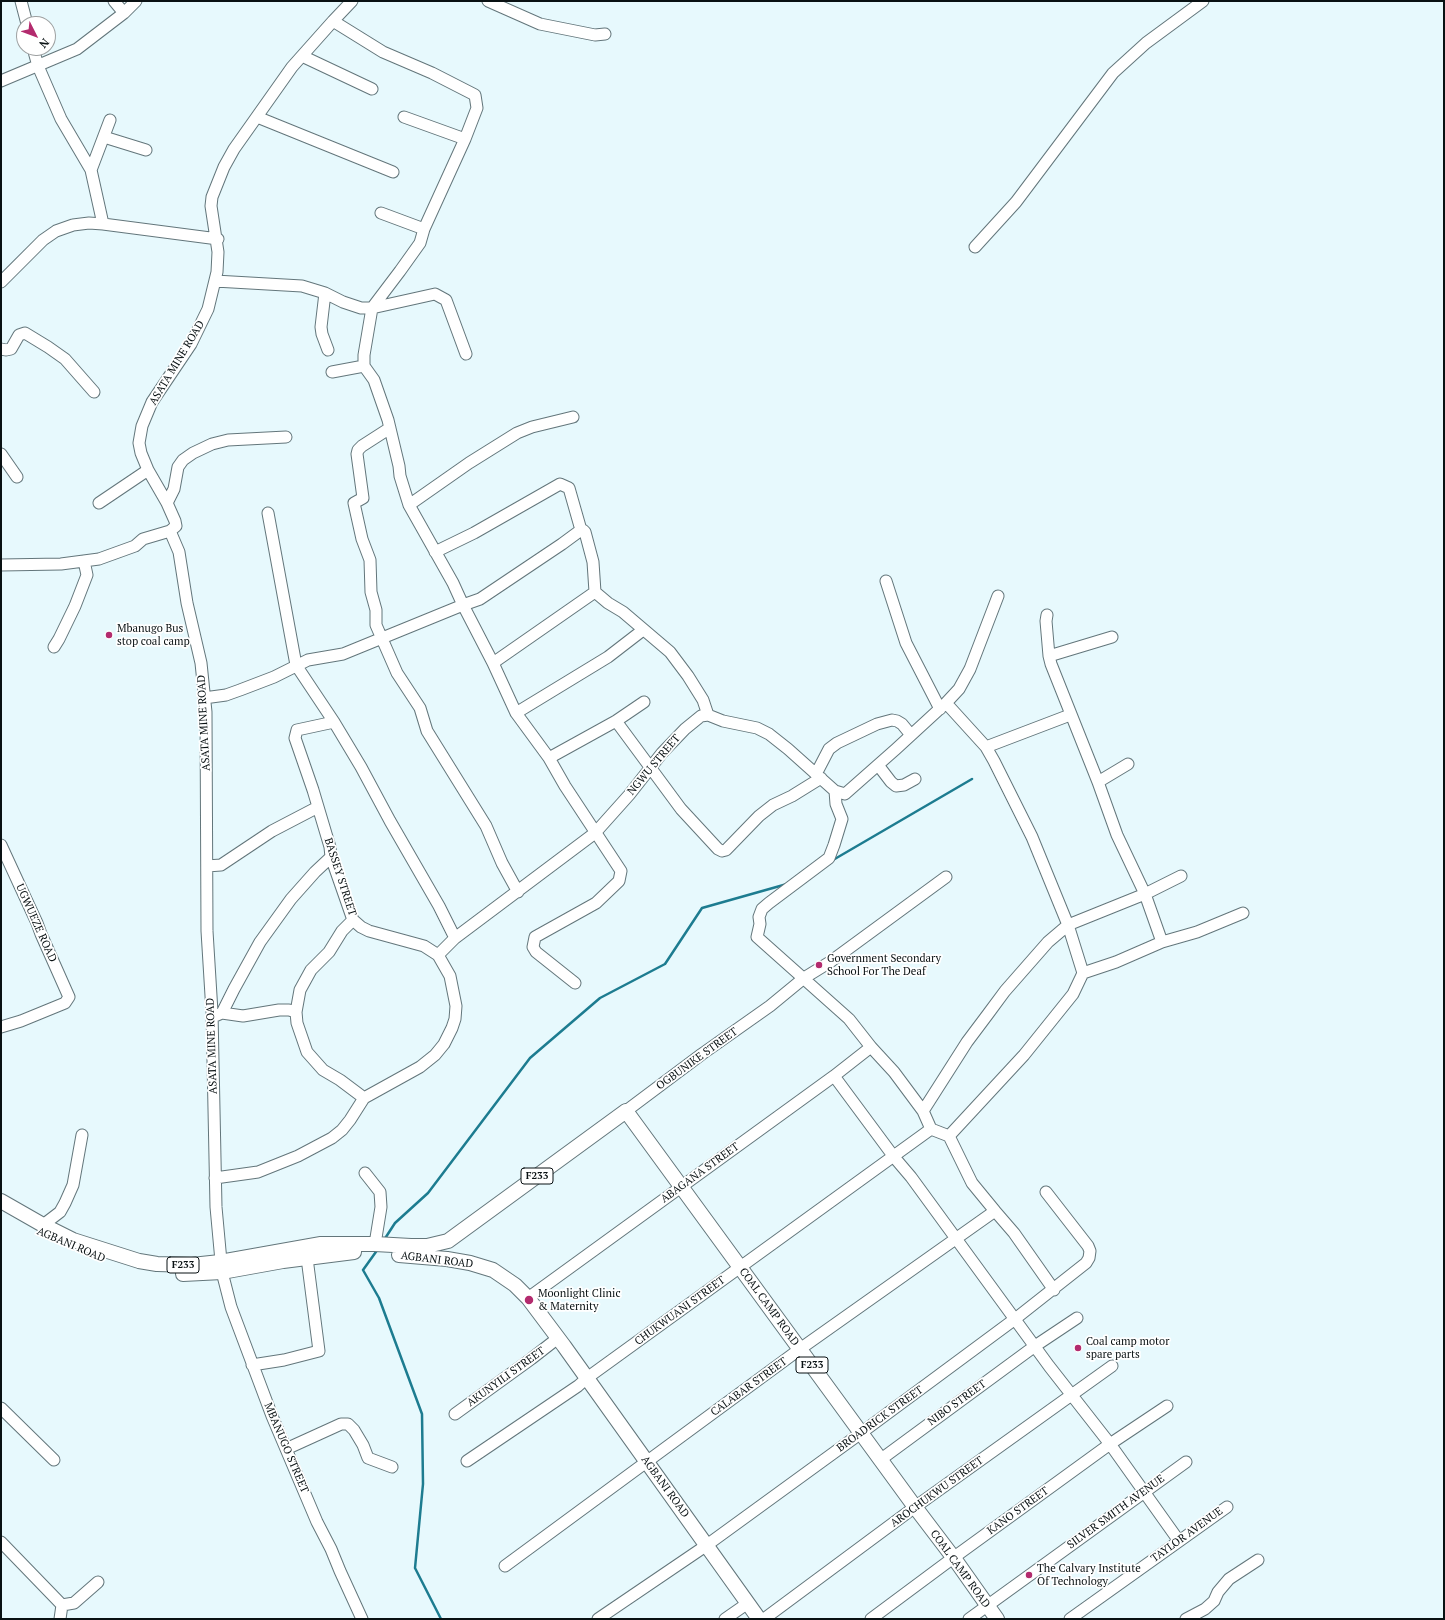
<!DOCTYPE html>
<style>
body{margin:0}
#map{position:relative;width:1445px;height:1620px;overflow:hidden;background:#e7f9fd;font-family:"PT Serif",serif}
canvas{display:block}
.frame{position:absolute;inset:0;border:2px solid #091113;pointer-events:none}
.north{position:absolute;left:16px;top:16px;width:40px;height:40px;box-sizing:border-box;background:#fff;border:1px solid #9da0a1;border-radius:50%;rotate:132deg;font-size:11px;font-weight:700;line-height:16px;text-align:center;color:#091113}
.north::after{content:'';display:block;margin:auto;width:14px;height:18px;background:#b32b6e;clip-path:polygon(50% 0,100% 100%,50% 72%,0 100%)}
</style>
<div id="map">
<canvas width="1445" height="1620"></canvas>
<div class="frame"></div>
<div class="north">N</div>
</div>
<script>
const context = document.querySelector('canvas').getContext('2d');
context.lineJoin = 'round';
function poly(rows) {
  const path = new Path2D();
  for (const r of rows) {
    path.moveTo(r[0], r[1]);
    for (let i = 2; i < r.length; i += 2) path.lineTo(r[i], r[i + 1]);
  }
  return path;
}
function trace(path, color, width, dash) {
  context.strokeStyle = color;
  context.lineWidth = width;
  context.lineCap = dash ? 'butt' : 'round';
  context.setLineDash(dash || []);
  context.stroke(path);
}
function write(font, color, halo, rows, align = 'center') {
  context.font = font + ' "PT Serif",serif';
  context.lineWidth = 3.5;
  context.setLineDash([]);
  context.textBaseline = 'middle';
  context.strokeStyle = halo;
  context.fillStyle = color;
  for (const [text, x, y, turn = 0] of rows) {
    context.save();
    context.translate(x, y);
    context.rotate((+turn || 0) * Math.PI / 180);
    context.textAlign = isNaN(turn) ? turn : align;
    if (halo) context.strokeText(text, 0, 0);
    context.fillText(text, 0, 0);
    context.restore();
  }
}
trace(poly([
 [833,860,972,779],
 [384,1240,395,1223,428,1193,530,1058,600,998,665,964,702,908,787,884],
 [378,1249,363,1270,379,1298,422,1414,423,1484,415,1568,441,1619]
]), '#1d7c90', 2.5);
const minor = poly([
 [21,1,27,24],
 [114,1,124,13],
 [352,1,333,21,292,67,234,149,224,167,212,197,211,206,218,252,217,272,208,309,191,344,152,402,142,426,139,443,141,453,148,470,167,503,175,521,176,526,170,531,179,552,187,603,201,663,206,712,207,931,212,1012,216,1207,222,1272,231,1307,272,1416,317,1522,331,1549,340,1571,362,1619],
 [488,1,540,24,595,35,605,34],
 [33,48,38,66,61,119,91,170,103,224],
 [302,56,372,89],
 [1,81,77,49,124,13,136,1],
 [257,117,393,172],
 [404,117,465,139],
 [104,137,146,150],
 [91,170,110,120],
 [381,213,424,229],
 [975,247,1016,202,1113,73,1146,43,1203,1],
 [215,281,302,286,325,293,343,302,361,308,372,308,435,294,446,300,466,354],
 [1,282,43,240,56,231,73,225,89,223,103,224,218,239],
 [325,293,321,327,322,334,328,350],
 [1,349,6,350,11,349,19,335,25,333,48,347,65,359,94,392],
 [332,372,364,366],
 [390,428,362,446,358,450,357,454,363,498,354,503,362,539,370,560,371,592,376,610,376,625,397,673,420,708,427,731,486,826,502,863,518,892],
 [1,454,17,477],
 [99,503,148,470],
 [167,503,174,489,178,467,183,460,193,453,212,444,228,440,286,437],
 [409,505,469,463,517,433,532,427,573,417],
 [268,513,296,665,334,722,361,767,390,821,439,906,455,938],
 [435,552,474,533,560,484,569,488,581,530],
 [1,565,61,564,99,559,135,546,143,539,170,531],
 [886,581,906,643,940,709],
 [1047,615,1046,621,1049,656],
 [1112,637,1049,656,1051,664,1098,782,1117,835,1145,894,1162,942],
 [54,647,59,639,75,606,87,575,84,561],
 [493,663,595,592],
 [204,698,226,695,240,690,274,677,308,660,343,654,463,605,453,583,409,505,400,476,399,466,388,420,374,380,364,366,364,355,372,308,400,271,420,243,424,229,465,139,477,108,475,95,432,73,383,52,333,21],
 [946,703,986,747,994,761,1032,837,1068,925,1083,973],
 [516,713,608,657,643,630],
 [616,721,681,809,718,849,722,851,726,850,759,816,773,805,792,796,821,778],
 [986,747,1070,715],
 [549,758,616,721,644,702],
 [878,765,891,782,896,786,904,785,915,779],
 [816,774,829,749,837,743,877,724,892,720,897,721,902,724,911,735],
 [1098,782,1128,764],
 [835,791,845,794,896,749,946,703,959,689,970,669,998,596],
 [1,845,37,923,41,934,69,997,65,1003,21,1021,1,1027],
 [207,866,221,865,272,831,318,807],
 [353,920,342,931,329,952,311,970,300,990,296,1012,297,1023,307,1052,323,1070,340,1080,364,1098],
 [438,955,455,938,595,833,629,795,662,753,685,729,701,716,708,715,723,721,757,728,769,734,788,749,835,791,836,804,842,819,834,845,829,858,769,903,762,909,759,917,760,924,757,937,849,1019,871,1047,894,1072,923,1111,931,1129,949,1136,972,1183,995,1211,1014,1233,1054,1290],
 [575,983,536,952,533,947,535,937,596,903,619,881,621,871,565,786,549,758,516,713,493,663,463,605,480,599,562,544,581,530,583,530,585,532,593,562,595,592,608,603,623,612,670,652,688,676,703,700,708,715],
 [222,1013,234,989,260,942,291,899,315,872,331,857],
 [215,1016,222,1013,243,1016,279,1010,289,1010,296,1012],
 [834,1076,894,1157,911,1177,1049,1366,1110,1444,1179,1541],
 [626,1111,702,1054,770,1006,804,978,830,962,946,877],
 [923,1111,967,1042,988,1014,1005,991,1048,942,1068,925,1145,894,1181,876],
 [949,1136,1024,1055,1073,994,1083,973,1116,962,1162,942,1197,932,1243,913],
 [365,1173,380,1192,381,1207,375,1244],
 [215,1178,258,1172,298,1156,332,1138,342,1130,350,1120,364,1098,420,1067,435,1055,444,1044,452,1028,455,1019,456,1006,450,976,438,955,424,946,369,931,361,927,353,920,331,857,330,847,313,790,295,738,297,730,334,722],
 [43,1225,60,1212,65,1203,73,1185,82,1135],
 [528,1298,834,1076,871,1047],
 [252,1365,284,1360,319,1351,307,1258],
 [1,1408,54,1460],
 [455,1414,531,1359,558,1338],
 [286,1449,341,1424,348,1424,354,1430,363,1445,368,1458,392,1467],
 [880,1460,1035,1346,1077,1318],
 [467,1461,578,1386,587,1378,931,1129],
 [1,1542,62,1605,60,1619],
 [505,1566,800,1349,995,1211],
 [62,1605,74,1603,98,1582],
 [598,1619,707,1545,861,1433,1015,1319,1086,1263,1089,1258,1090,1251,1088,1246,1046,1192],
 [725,1619,748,1603],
 [764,1619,915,1507,1112,1366],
 [871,1619,953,1558,1110,1444,1167,1406],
 [969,1619,1186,1462],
 [1070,1619,1227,1507],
 [1186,1619,1205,1609,1214,1601,1218,1592,1229,1579,1258,1560]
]);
const major = poly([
 [1,1201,43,1225,73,1240,139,1261,157,1264,192,1265,220,1262,321,1244,375,1244,411,1246,427,1246,448,1241,626,1111,915,1507,956,1561,997,1619],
 [399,1255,447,1259,470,1263,493,1270,515,1285,528,1298,564,1346,759,1619],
 [183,1274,222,1272,283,1261,354,1252]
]);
trace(minor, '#63767b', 13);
trace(major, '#63767b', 16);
trace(minor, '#fff', 11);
trace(major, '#fff', 14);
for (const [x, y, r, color] of [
 [109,635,4,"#b32b6e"],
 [819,965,4,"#b32b6e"],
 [529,1300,5,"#b32b6e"],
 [1078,1348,4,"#b32b6e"],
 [1029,1575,4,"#b32b6e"]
]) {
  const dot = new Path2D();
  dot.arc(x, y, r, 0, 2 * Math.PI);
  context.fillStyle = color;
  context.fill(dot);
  trace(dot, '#fff', 1.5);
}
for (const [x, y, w] of [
 [537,1176,32],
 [183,1265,32],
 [812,1365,32]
]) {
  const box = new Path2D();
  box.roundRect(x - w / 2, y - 8, w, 16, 3);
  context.fillStyle = '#fff';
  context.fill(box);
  trace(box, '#091113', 1);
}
write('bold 10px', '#091113', null, [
 ["F233",537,1176],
 ["F233",183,1265],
 ["F233",812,1365]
]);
write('11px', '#091113', '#fff', [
 ["ASATA MINE ROAD",177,363,-59],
 ["ASATA MINE ROAD",204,723,-93],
 ["NGWU STREET",654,765,-50],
 ["BASSEY STREET",340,877,72],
 ["UGWUEZE ROAD",36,923,66],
 ["ASATA MINE ROAD",212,1046,-92],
 ["OGBUNIKE STREET",697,1059,-36],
 ["ABAGANA STREET",700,1173,-36],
 ["AGBANI ROAD",71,1245,23],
 ["AGBANI ROAD",437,1260,7],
 ["COAL CAMP ROAD",769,1307,54],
 ["CHUKWUANI STREET",680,1311,-36],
 ["AKUNYILI STREET",506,1377,-36],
 ["CALABAR STREET",749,1387,-36],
 ["NIBO STREET",957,1403,-36],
 ["BROADRICK STREET",880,1419,-36],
 ["MBANUGO STREET",286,1448,67],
 ["AGBANI ROAD",665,1487,54],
 ["AROCHUKWU STREET",937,1492,-36],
 ["KANO STREET",1018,1511,-36],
 ["SILVER SMITH AVENUE",1116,1512,-36],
 ["TAYLOR AVENUE",1187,1535,-36],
 ["COAL CAMP ROAD",960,1569,54]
]);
write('11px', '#091113', '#fff', [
 ["Mbanugo Bus",117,629],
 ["stop coal camp",117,642],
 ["Government Secondary",827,959],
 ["School For The Deaf",827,972],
 ["Moonlight Clinic",538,1294],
 ["& Maternity",538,1307],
 ["Coal camp motor",1086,1342],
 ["spare parts",1086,1355],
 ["The Calvary Institute",1037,1569],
 ["Of Technology",1037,1582]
], 'left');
</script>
